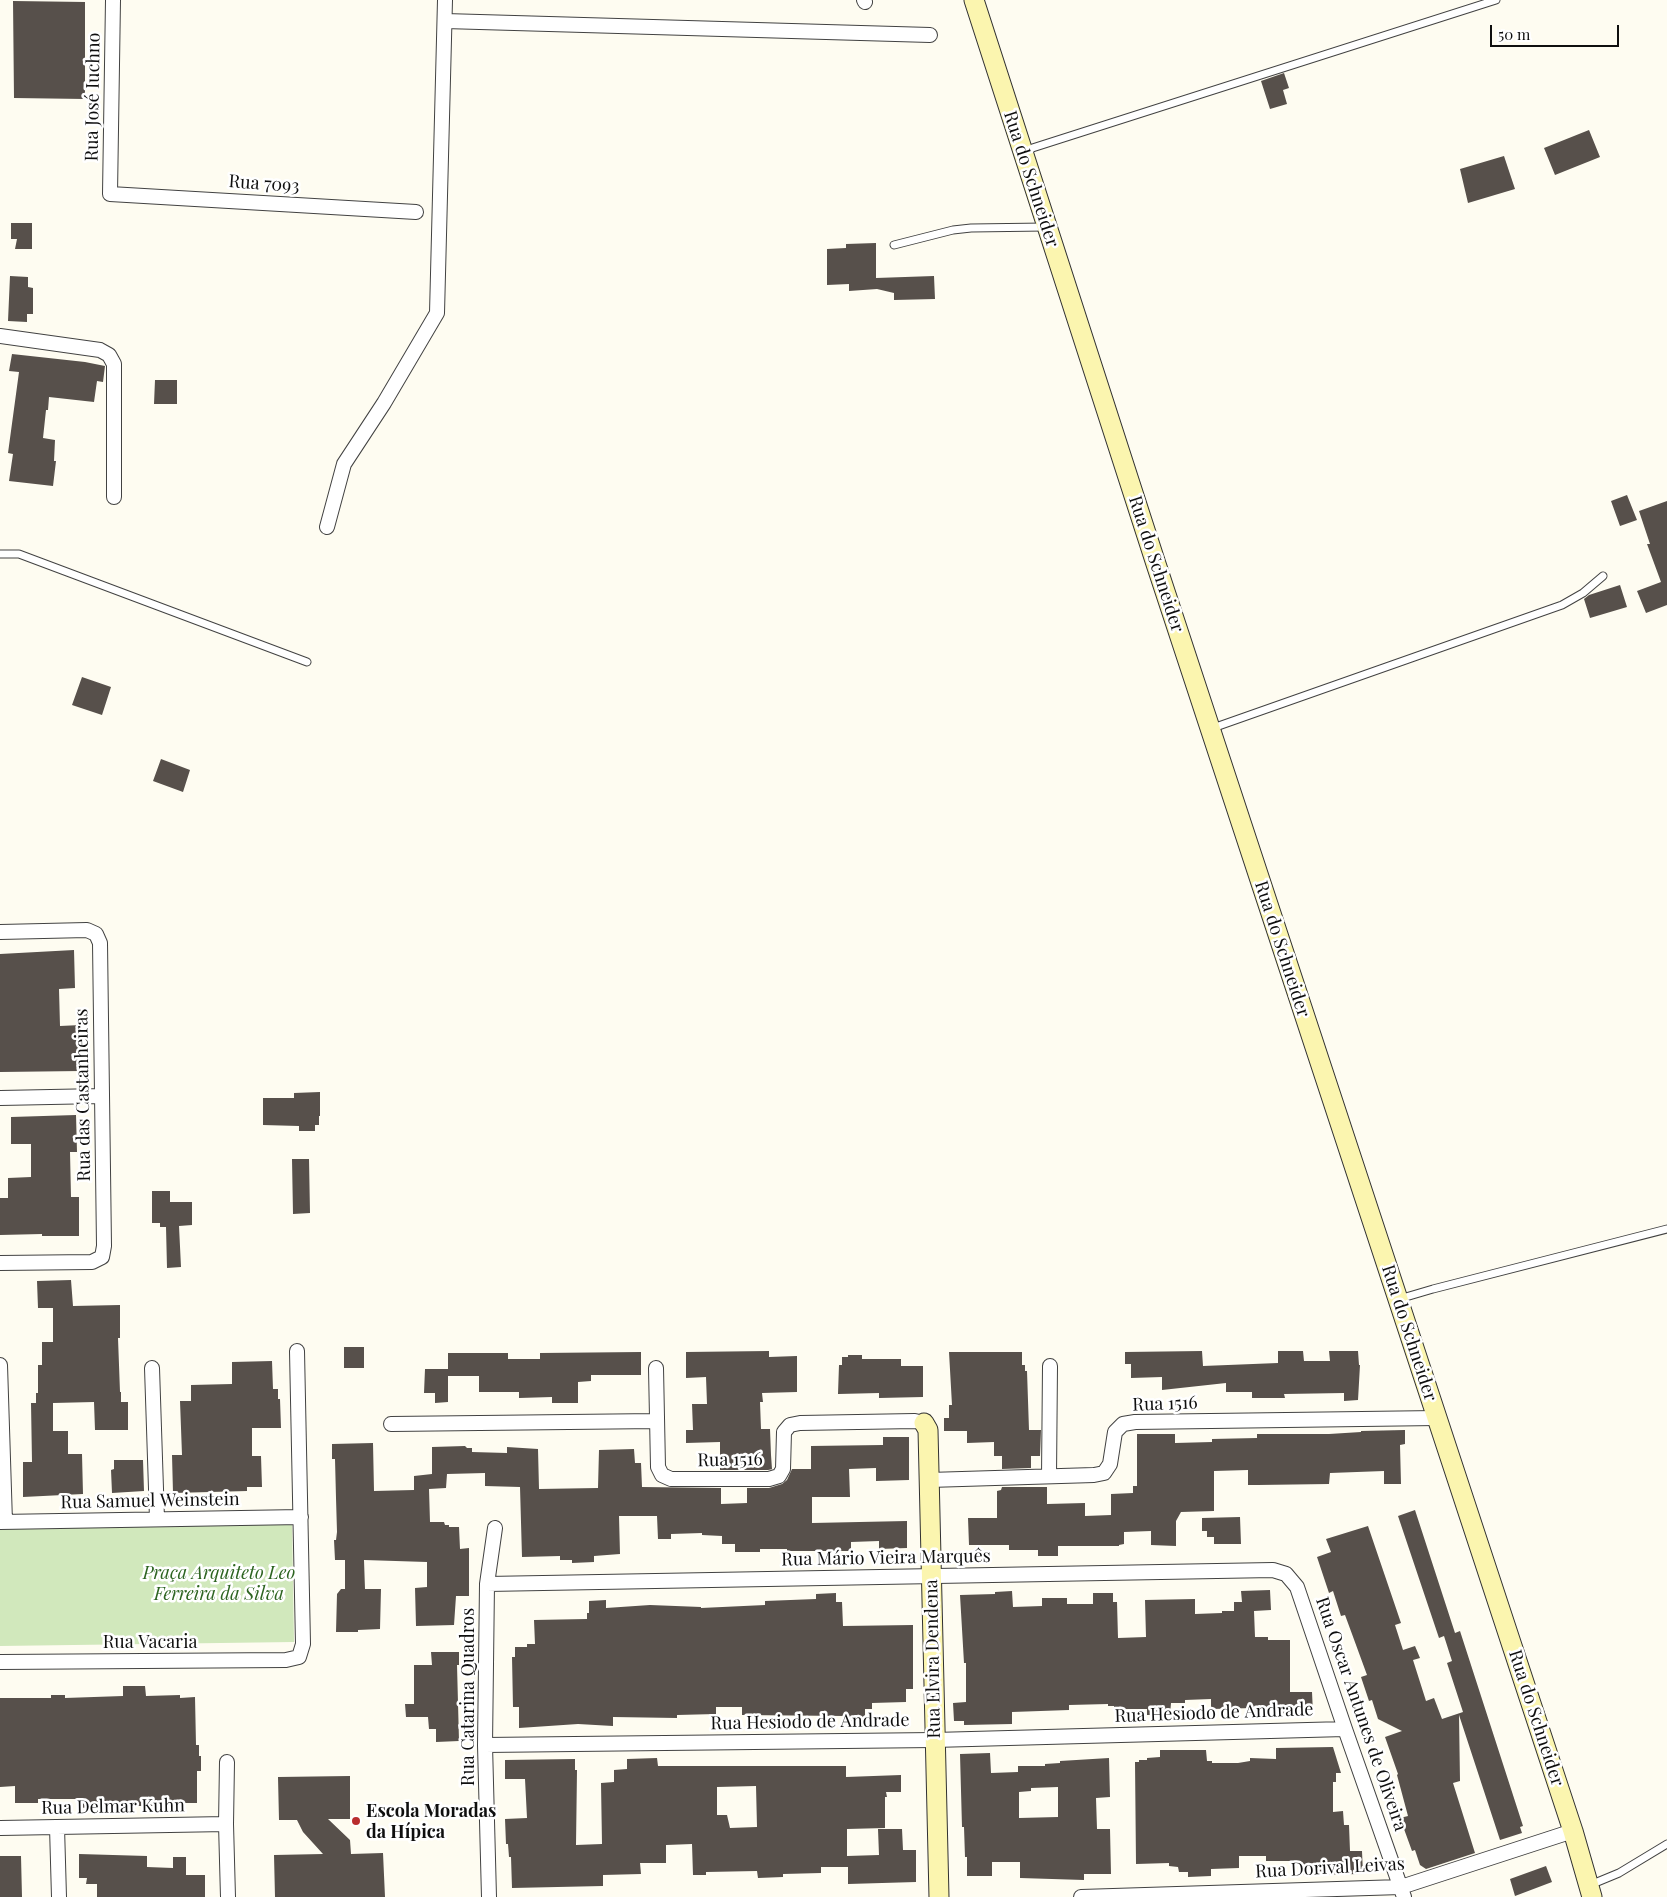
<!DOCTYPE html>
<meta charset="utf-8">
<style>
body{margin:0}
#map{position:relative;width:1667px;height:1897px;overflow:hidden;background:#fefcf1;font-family:"Playfair Display",serif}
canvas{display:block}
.scale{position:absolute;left:1490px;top:25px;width:129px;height:22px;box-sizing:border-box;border:2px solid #0f0f0f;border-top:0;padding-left:6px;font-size:15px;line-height:18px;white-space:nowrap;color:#0f0f0f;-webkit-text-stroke:4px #fff;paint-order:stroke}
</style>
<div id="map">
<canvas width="1667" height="1897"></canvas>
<div class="scale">50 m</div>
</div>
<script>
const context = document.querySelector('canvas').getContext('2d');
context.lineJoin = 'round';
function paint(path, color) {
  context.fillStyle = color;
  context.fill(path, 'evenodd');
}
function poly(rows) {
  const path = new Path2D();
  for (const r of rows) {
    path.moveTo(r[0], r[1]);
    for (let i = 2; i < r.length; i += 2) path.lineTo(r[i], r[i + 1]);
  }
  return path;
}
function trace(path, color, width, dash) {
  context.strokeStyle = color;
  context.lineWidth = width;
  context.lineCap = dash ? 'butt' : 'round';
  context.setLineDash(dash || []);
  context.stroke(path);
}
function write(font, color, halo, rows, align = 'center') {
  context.font = font + ' "Playfair Display",serif';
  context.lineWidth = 5;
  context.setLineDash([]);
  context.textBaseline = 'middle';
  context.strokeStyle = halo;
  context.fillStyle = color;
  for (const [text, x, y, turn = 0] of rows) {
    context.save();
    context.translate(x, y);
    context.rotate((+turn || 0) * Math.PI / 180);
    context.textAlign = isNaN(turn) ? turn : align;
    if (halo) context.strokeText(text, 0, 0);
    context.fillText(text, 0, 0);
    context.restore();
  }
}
paint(poly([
 [292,1523,294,1642,0,1646,0,1528]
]), '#d1e8bc');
paint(poly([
 [13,1,85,2,85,99,14,98],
 [1284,73,1289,88,1283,90,1287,104,1270,109,1261,81],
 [1589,130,1600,157,1555,175,1544,148],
 [1504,156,1515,189,1468,203,1460,169],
 [11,223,32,223,32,249,15,249,17,239,11,239],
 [876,243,876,278,934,276,935,299,894,300,894,293,877,289,849,291,849,284,827,285,827,249,846,248,846,244],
 [10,276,28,277,28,287,33,288,33,314,27,314,27,322,8,321],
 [12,354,85,362,105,366,103,382,97,381,94,402,49,397,48,410,46,410,43,438,55,440,54,461,56,461,53,486,9,481,13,454,8,453,19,372,9,371],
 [155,380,177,380,177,404,154,404],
 [1627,495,1637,520,1620,526,1611,501],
 [1667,501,1667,605,1646,613,1637,591,1661,582,1647,544,1650,544,1639,511],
 [1620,585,1627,607,1590,618,1584,599,1589,595],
 [82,677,111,687,102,715,72,705],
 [161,759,190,770,183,792,153,781],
 [74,950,75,988,59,989,60,1026,81,1025,81,1071,0,1072,0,954],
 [320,1092,320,1116,319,1116,319,1125,315,1125,315,1131,299,1131,299,1126,263,1125,263,1098,294,1098,294,1093],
 [76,1115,77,1152,70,1152,71,1197,79,1197,79,1236,42,1236,42,1234,0,1235,0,1198,8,1198,8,1178,31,1177,31,1144,11,1144,11,1117],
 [292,1159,309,1159,310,1213,293,1214],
 [152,1191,170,1191,170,1202,192,1202,192,1225,179,1226,181,1267,167,1268,166,1227,160,1227,160,1223,152,1223],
 [71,1280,73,1306,120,1305,120,1338,118,1338,120,1392,121,1392,121,1402,128,1402,128,1430,95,1430,94,1402,53,1403,53,1431,68,1431,68,1454,82,1454,83,1494,23,1497,23,1462,32,1462,31,1403,36,1403,36,1393,38,1393,38,1365,42,1365,42,1342,53,1342,53,1308,38,1308,37,1281],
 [344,1347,364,1347,364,1368,344,1368],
 [769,1351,769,1357,797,1356,797,1392,762,1393,763,1402,760,1402,761,1429,770,1429,771,1455,772,1469,773,1469,768,1470,720,1470,720,1442,686,1443,686,1430,693,1430,692,1404,707,1404,706,1377,686,1378,686,1352],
 [1202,1351,1203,1366,1278,1363,1278,1351,1303,1351,1304,1361,1330,1361,1329,1351,1358,1351,1359,1365,1360,1365,1358,1400,1344,1401,1344,1393,1284,1394,1285,1398,1252,1398,1252,1392,1226,1392,1226,1383,1162,1390,1162,1377,1131,1378,1131,1364,1125,1364,1125,1352],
 [641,1352,641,1375,591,1375,591,1381,578,1382,578,1403,552,1403,552,1397,519,1398,519,1392,479,1392,479,1376,448,1376,448,1353,508,1353,508,1359,540,1359,540,1353],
 [949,1352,1022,1352,1022,1365,1025,1365,1025,1371,1027,1371,1029,1430,1041,1430,1040,1456,1031,1456,1031,1468,1002,1469,1002,1456,994,1456,994,1442,967,1443,967,1431,944,1431,944,1418,949,1418,949,1405,952,1405],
 [848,1355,862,1355,862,1359,901,1359,901,1366,923,1366,923,1397,879,1398,879,1393,838,1394,839,1365,842,1365,842,1357,848,1357],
 [272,1361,273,1389,278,1389,278,1399,280,1399,281,1428,252,1428,252,1456,261,1456,262,1487,247,1487,247,1491,173,1493,172,1455,182,1455,180,1401,191,1401,191,1385,232,1384,232,1362],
 [425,1369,448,1369,448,1402,435,1403,435,1393,424,1393],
 [1405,1430,1405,1444,1400,1445,1401,1484,1384,1484,1384,1471,1330,1473,1329,1484,1257,1485,1248,1485,1248,1470,1214,1471,1214,1511,1181,1512,1176,1521,1176,1546,1151,1545,1151,1531,1124,1532,1124,1544,1119,1545,1119,1546,1058,1546,1058,1556,1038,1556,1038,1550,1009,1550,1009,1545,969,1545,968,1518,997,1518,997,1491,1001,1490,1002,1487,1047,1487,1047,1504,1085,1503,1085,1516,1111,1515,1111,1494,1133,1493,1133,1486,1137,1486,1137,1434,1175,1434,1175,1443,1212,1442,1212,1439,1257,1438,1257,1434,1329,1434,1361,1432,1361,1431],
 [883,1437,909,1437,909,1480,876,1481,876,1468,849,1469,850,1497,812,1497,812,1523,907,1521,907,1548,879,1549,879,1541,851,1542,851,1551,787,1551,787,1549,760,1549,760,1552,735,1552,735,1544,722,1544,722,1536,702,1535,702,1533,671,1534,671,1539,658,1539,657,1516,619,1516,620,1554,594,1556,594,1562,572,1563,572,1560,560,1560,560,1556,522,1557,520,1487,485,1486,485,1473,447,1474,446,1488,429,1489,430,1522,444,1522,445,1525,449,1525,449,1527,459,1527,460,1549,469,1548,469,1596,456,1596,454,1625,416,1626,415,1588,427,1587,427,1562,364,1560,365,1589,381,1589,380,1629,358,1630,358,1632,336,1632,337,1594,341,1589,345,1589,345,1560,335,1560,334,1540,336,1540,337,1532,336,1498,335,1459,332,1459,332,1444,373,1443,374,1491,414,1490,414,1476,432,1474,432,1447,465,1446,467,1448,472,1448,472,1452,507,1453,507,1447,538,1449,539,1489,598,1488,599,1450,634,1449,635,1463,641,1463,642,1487,721,1488,721,1504,747,1503,747,1488,769,1488,782,1484,787,1480,792,1469,811,1469,811,1446,883,1445],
 [114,1460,143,1460,144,1491,112,1493,111,1470,114,1469],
 [1415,1510,1455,1633,1460,1631,1523,1826,1520,1827,1522,1833,1500,1840,1459,1715,1460,1781,1453,1783,1475,1853,1426,1869,1420,1865,1415,1850,1412,1851,1400,1818,1408,1816,1397,1775,1398,1774,1385,1737,1402,1731,1378,1719,1372,1700,1369,1701,1361,1677,1367,1675,1352,1634,1345,1615,1341,1616,1333,1591,1329,1593,1317,1557,1331,1552,1326,1539,1368,1526,1401,1623,1395,1625,1403,1650,1415,1646,1420,1658,1413,1660,1426,1701,1434,1698,1442,1719,1463,1712,1447,1663,1452,1661,1444,1636,1439,1638,1398,1516],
 [1240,1517,1241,1544,1214,1544,1214,1537,1207,1537,1207,1531,1202,1531,1202,1518],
 [1270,1590,1271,1610,1254,1611,1255,1637,1268,1637,1268,1640,1290,1640,1290,1692,1312,1692,1313,1713,1255,1714,1255,1708,1211,1709,1211,1699,1185,1700,1185,1703,1171,1703,1170,1715,1147,1715,1147,1709,1114,1709,1114,1706,1108,1706,1108,1704,1069,1705,1069,1710,1012,1712,1012,1724,964,1725,964,1721,954,1721,953,1703,966,1702,966,1663,964,1663,960,1595,995,1594,995,1592,1012,1591,1013,1607,1042,1606,1042,1598,1067,1598,1067,1604,1093,1604,1093,1593,1113,1593,1113,1602,1117,1602,1118,1638,1146,1637,1145,1600,1195,1599,1195,1614,1222,1613,1222,1611,1234,1611,1234,1602,1242,1602,1241,1591],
 [836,1593,836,1602,842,1602,843,1626,913,1625,913,1689,906,1689,906,1702,872,1703,872,1709,865,1709,865,1723,845,1724,845,1716,742,1715,742,1707,716,1707,716,1714,677,1715,677,1718,613,1717,613,1726,578,1724,519,1728,519,1707,513,1707,512,1657,515,1657,515,1647,527,1647,527,1644,535,1644,534,1620,587,1619,587,1613,589,1613,589,1601,606,1600,606,1608,650,1605,701,1607,701,1608,765,1605,765,1601,816,1599,816,1594],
 [431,1652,459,1652,459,1665,457,1665,459,1741,436,1742,436,1729,429,1729,428,1717,406,1717,405,1704,414,1704,414,1665,432,1665],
 [123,1686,145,1686,146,1696,180,1695,180,1698,195,1697,196,1745,199,1745,199,1756,201,1756,201,1771,197,1771,197,1803,166,1803,161,1806,101,1806,101,1807,77,1808,77,1799,38,1799,38,1803,15,1803,15,1786,0,1787,0,1698,51,1698,51,1695,65,1695,65,1698,123,1696],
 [1333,1747,1341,1773,1336,1773,1336,1782,1333,1782,1333,1812,1343,1811,1344,1825,1349,1825,1350,1851,1362,1851,1363,1874,1301,1875,1301,1861,1266,1861,1266,1856,1239,1856,1239,1868,1211,1869,1211,1876,1188,1877,1188,1872,1179,1872,1178,1867,1169,1866,1169,1863,1136,1864,1135,1762,1139,1762,1139,1760,1147,1760,1147,1758,1160,1757,1160,1750,1206,1750,1207,1761,1212,1761,1212,1763,1238,1763,1250,1761,1250,1758,1276,1759,1276,1748],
 [990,1753,991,1773,1018,1772,1018,1766,1045,1766,1045,1764,1060,1763,1060,1761,1109,1758,1110,1797,1096,1798,1097,1829,1110,1829,1111,1874,1084,1874,1084,1880,1020,1878,1020,1862,992,1862,992,1876,967,1876,967,1857,965,1857,964,1827,962,1827,960,1754],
 [1058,1787,1058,1817,1019,1818,1019,1792,1031,1791,1031,1788],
 [657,1758,658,1766,846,1766,846,1777,901,1775,901,1792,886,1792,887,1797,885,1797,885,1828,847,1829,847,1856,879,1855,878,1829,902,1829,903,1850,916,1850,916,1882,848,1884,848,1867,821,1867,821,1873,783,1874,783,1877,758,1878,757,1871,706,1872,706,1875,693,1875,692,1844,666,1845,666,1863,640,1863,641,1874,603,1875,603,1886,512,1888,511,1857,509,1857,508,1844,506,1844,505,1819,527,1818,525,1779,505,1779,505,1760,575,1759,575,1770,577,1770,576,1845,602,1844,601,1783,614,1782,614,1770,627,1769,627,1759],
 [756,1786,757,1827,730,1828,727,1815,717,1815,717,1787],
 [350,1776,350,1819,328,1819,350,1840,351,1854,383,1853,385,1897,275,1897,274,1855,323,1854,303,1832,297,1820,279,1820,278,1777],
 [79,1854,147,1856,147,1867,173,1868,173,1857,186,1857,186,1875,205,1875,205,1897,97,1897,97,1884,86,1884,87,1878,79,1878],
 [0,1856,21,1856,22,1897,0,1897],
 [1546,1866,1552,1882,1515,1896,1510,1879]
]), '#57504b');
const lane = poly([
 [1023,151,1496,0],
 [894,245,953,230,971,228,1045,227],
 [0,554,19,554,307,662],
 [1210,729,1562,605,1583,593,1603,576],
 [1399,1299,1433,1289,1667,1229],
 [1590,1885,1619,1873,1667,1844]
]);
const street = poly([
 [113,0,110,194,416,212],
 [864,0,865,2],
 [445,21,930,35],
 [0,336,100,350,109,355,114,364,114,497],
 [327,527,344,464,384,403,437,313,445,0],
 [0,932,87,930,96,934,100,943,104,1246,102,1257,92,1262,0,1263],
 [0,1098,101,1096],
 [0,1365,5,1522],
 [152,1368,157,1519],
 [656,1368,658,1467,662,1475,671,1479,769,1479,779,1476,783,1469,784,1432,790,1425,800,1423,915,1421,924,1423],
 [391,1424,657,1421],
 [1049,1476,1050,1366],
 [929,1480,1094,1475,1104,1473,1110,1464,1115,1432,1123,1424,1135,1422,1437,1418],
 [0,1522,301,1517],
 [487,1584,1273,1570,1286,1574,1297,1587,1345,1729,1404,1897],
 [0,1662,286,1660,299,1657,303,1644,297,1351],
 [485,1745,934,1740,1345,1729],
 [227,1762,226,1824,228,1897],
 [57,1827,59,1897],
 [0,1828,226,1824],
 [489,1897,485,1745,487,1584,495,1528],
 [1081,1897,1401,1887,1573,1831]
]);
const secondary = poly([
 [974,0,1156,564,1573,1831,1592,1897],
 [924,1423,928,1430,939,1897]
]);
trace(lane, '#424242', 9);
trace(street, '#424242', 16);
trace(secondary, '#313131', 21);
trace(lane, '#fff', 7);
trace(street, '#fff', 14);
trace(secondary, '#fbf5af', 19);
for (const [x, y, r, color] of [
 [356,1821,5,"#b92d2f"]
]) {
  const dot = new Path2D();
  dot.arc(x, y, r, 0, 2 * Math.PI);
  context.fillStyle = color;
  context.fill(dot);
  trace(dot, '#fff', 2);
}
write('18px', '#0f0f0f', '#fff', [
 ["Rua José Iuchno",93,97,-89],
 ["Rua do Schneider",1031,179,72],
 ["Rua 7093",264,184,4],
 ["Rua do Schneider",1156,564,72],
 ["Rua do Schneider",1282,949,72],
 ["Rua das Castanheiras",83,1095,-91],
 ["Rua do Schneider",1409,1333,72],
 ["Rua 1516",1165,1404,-2],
 ["Rua 1516",730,1460,-1],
 ["Rua Samuel Weinstein",150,1501,-1],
 ["Rua Mário Vieira Marquês",886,1558,-1],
 ["Rua Vacaria",150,1642],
 ["Rua Elvira Dendena",933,1659,-91],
 ["Rua Catarina Quadros",468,1697,-90],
 ["Rua Hesiodo de Andrade",1214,1713,-2],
 ["Rua Oscar Antunes de Oliveira",1361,1714,71],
 ["Rua do Schneider",1536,1718,72],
 ["Rua Hesiodo de Andrade",810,1722,-1],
 ["Rua Delmar Kuhn",113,1807,-1],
 ["Rua Dorival Leivas",1330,1868,-3]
]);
write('italic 18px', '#2d6421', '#fff', [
 ["Praça Arquiteto Leo",219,1573],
 ["Ferreira da Silva",219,1594]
]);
write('bold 18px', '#0f0f0f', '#fff', [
 ["Escola Moradas",366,1811],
 ["da Hípica",366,1832]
], 'left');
</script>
